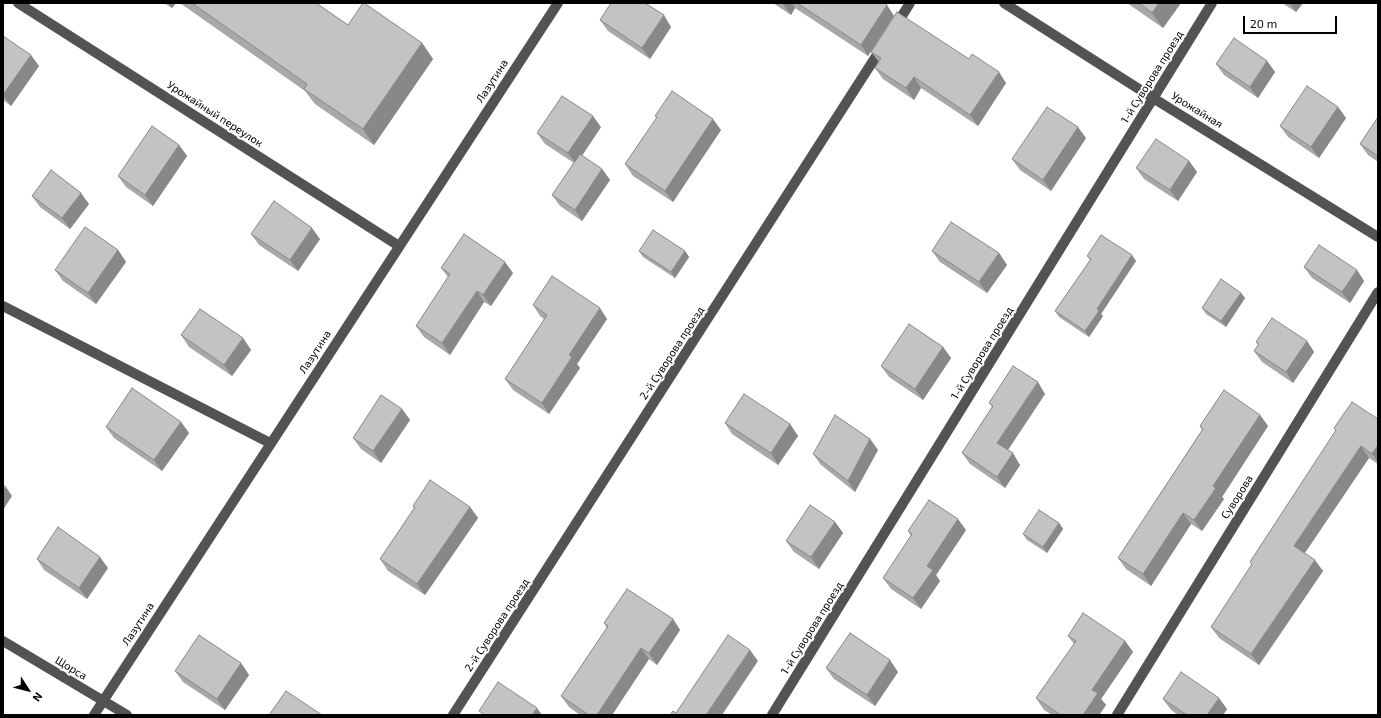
<!DOCTYPE html>
<meta charset="utf-8">
<style>
body{margin:0}
#map{position:relative;width:1381px;height:718px;overflow:hidden;background:#fff;font-family:"Exo 2",sans-serif}
canvas{display:block}
.frame{position:absolute;inset:0;border:4px solid #000;pointer-events:none}
.north{position:absolute;left:8px;top:670px;width:40px;height:40px;-webkit-text-stroke:3px #fff;paint-order:stroke;rotate:126deg;font-size:11px;font-weight:700;line-height:16px;text-align:center;color:#000}
.north::after{content:'';display:block;margin:auto;width:14px;height:18px;background:#000;clip-path:polygon(50% 0,100% 100%,50% 72%,0 100%)}
.scale{position:absolute;left:1243px;top:16px;width:94px;height:18px;box-sizing:border-box;border:2px solid #000;border-top:0;padding-left:5px;font-size:12px;line-height:14px;white-space:nowrap;color:#000;-webkit-text-stroke:3px #fff;paint-order:stroke}
</style>
<div id="map">
<canvas width="1381" height="718"></canvas>
<div class="frame"></div>
<div class="north">N</div>
<div class="scale">20 m</div>
</div>
<script>
const context = document.querySelector('canvas').getContext('2d');
context.lineJoin = 'round';
function poly(rows) {
  const path = new Path2D();
  for (const r of rows) {
    path.moveTo(r[0], r[1]);
    for (let i = 2; i < r.length; i += 2) path.lineTo(r[i], r[i + 1]);
  }
  return path;
}
function trace(path, color, width, dash) {
  context.strokeStyle = color;
  context.lineWidth = width;
  context.lineCap = dash ? 'butt' : 'round';
  context.setLineDash(dash || []);
  context.stroke(path);
}
function paint(path, color) {
  context.fillStyle = color;
  context.fill(path, 'evenodd');
}
function write(font, color, halo, rows, align = 'center') {
  context.font = font + ' "Exo 2",sans-serif';
  context.lineWidth = 4;
  context.setLineDash([]);
  context.textBaseline = 'middle';
  context.strokeStyle = halo;
  context.fillStyle = color;
  for (const [text, x, y, turn = 0] of rows) {
    context.save();
    context.translate(x, y);
    context.rotate((+turn || 0) * Math.PI / 180);
    context.textAlign = isNaN(turn) ? turn : align;
    if (halo) context.strokeText(text, 0, 0);
    context.fillText(text, 0, 0);
    context.restore();
  }
}
trace(poly([
 [18,3,399,246],
 [1004,3,1153,98,1378,237],
 [895,27,910,3],
 [3,306,270,443],
 [3,641,127,715],
 [94,715,558,3],
 [453,715,882,47],
 [772,715,1212,3],
 [1117,715,1378,292]
]), '#535353', 10);
paint(poly([
 [164,3,176,3,172,8],
 [180,3,316,3,348,25,422,43,433,59,374,145,315,104,305,91],
 [773,3,884,3,894,16,868,56,795,8,791,15],
 [1127,3,1181,3,1163,28],
 [1282,3,1303,3,1296,12],
 [600,20,671,27,650,59,608,31],
 [3,36,39,66,11,106,3,100],
 [871,52,969,59,1006,83,978,126,921,88,914,100,883,79,875,68,879,62],
 [1267,61,1275,72,1258,98,1224,75,1216,64],
 [1338,107,1346,118,1319,158,1288,137,1280,126],
 [655,116,721,130,673,202,633,176,625,164,657,118],
 [1378,117,1378,162,1368,155,1360,144],
 [601,127,582,156,602,169,610,180,582,221,560,206,552,195,574,163,545,144,537,133],
 [1086,138,1051,191,1020,170,1012,159],
 [179,145,187,156,153,206,126,187,118,176],
 [1189,161,1197,172,1178,201,1144,179,1136,168],
 [32,196,89,204,70,229,40,207],
 [251,234,320,239,298,271,259,245],
 [118,250,126,262,96,304,63,281,55,270],
 [639,251,685,251,689,257,675,278,643,257],
 [932,251,999,253,1007,265,987,293,940,262],
 [1087,256,1136,261,1101,314,1103,316,1089,337,1059,317,1055,311,1090,260],
 [1304,267,1357,270,1364,281,1350,303,1312,278],
 [441,268,513,273,491,306,484,302,450,355,424,337,416,326,448,277],
 [1241,293,1245,298,1226,327,1206,314,1202,308],
 [533,305,607,319,577,364,580,368,549,414,513,390,505,379,544,319,540,316],
 [181,335,243,338,251,350,232,376,189,347],
 [1307,341,1314,352,1293,383,1262,362,1254,351,1258,345,1256,342],
 [943,347,951,358,923,400,889,377,881,366],
 [1045,394,1008,450,1020,465,1005,488,970,464,962,453,992,407,989,403],
 [402,409,410,420,381,463,361,449,353,438],
 [1260,415,1268,426,1222,497,1224,499,1202,531,1191,524,1151,586,1126,569,1118,558,1202,430,1200,426],
 [1378,419,1378,464,1369,458,1305,553,1323,571,1259,665,1219,638,1211,627,1252,564,1250,562,1336,431,1334,428],
 [181,422,189,433,162,471,114,438,106,427],
 [725,423,790,424,798,436,778,465,732,434],
 [870,439,878,450,855,492,821,465,813,454],
 [413,506,470,507,478,518,425,595,388,571,380,559,414,508],
 [835,522,843,533,819,569,794,552,786,541],
 [1059,523,1063,529,1047,553,1027,540,1023,534],
 [966,530,936,575,940,581,921,609,891,589,883,578,911,536,908,531],
 [37,559,108,568,87,599,44,570],
 [673,619,680,630,657,665,649,659,612,715,580,715,569,707,561,696,607,628,604,623],
 [1068,636,1125,641,1133,652,1101,699,1106,705,1099,715,1052,715,1044,710,1036,698,1074,644],
 [241,663,249,675,225,710,183,682,175,671],
 [826,668,898,672,875,706,834,679],
 [1163,699,1227,709,1223,715,1178,715,1171,710]
]), '#a8a8a8');
paint(poly([
 [168,3,176,3,172,8],
 [784,3,792,3,795,8,791,15,783,4],
 [1159,3,1181,3,1163,28,1152,13],
 [1290,3,1303,3,1296,12],
 [887,5,894,16,868,56,861,45],
 [664,15,671,27,650,59,642,48],
 [422,43,433,59,374,145,363,129],
 [31,55,39,66,11,106,3,95],
 [1267,61,1275,72,1258,98,1250,87],
 [999,72,1006,83,978,126,970,115],
 [914,77,921,88,914,100,906,88],
 [1338,107,1346,118,1319,158,1311,147],
 [593,116,601,127,576,164,568,153],
 [713,119,721,130,673,202,665,191],
 [1078,127,1086,138,1051,191,1043,180],
 [179,145,187,156,153,206,145,195],
 [1189,161,1197,172,1178,201,1170,190],
 [602,169,610,180,582,221,575,210],
 [81,193,89,204,70,229,62,218],
 [312,228,320,239,298,271,290,260],
 [118,250,126,262,96,304,88,293],
 [685,251,689,257,675,278,671,272],
 [999,253,1007,265,987,293,979,282],
 [1132,255,1136,261,1101,314,1103,316,1089,337,1085,331,1097,309],
 [505,262,513,273,491,306,483,295],
 [1357,270,1364,281,1350,303,1342,292],
 [477,291,484,302,450,355,442,343],
 [1241,293,1245,298,1226,327,1221,321],
 [600,308,607,319,577,364,580,368,549,414,542,403,569,355],
 [243,338,251,350,232,376,224,365],
 [1307,341,1314,352,1293,383,1286,372],
 [943,347,951,358,923,400,915,389],
 [1038,382,1045,394,1005,454,997,443],
 [402,409,410,420,381,463,373,451],
 [1260,415,1268,426,1222,497,1224,499,1202,531,1194,520,1213,486],
 [181,422,189,433,162,471,154,460],
 [790,424,798,436,778,465,771,453],
 [870,439,878,450,855,492,848,481],
 [1378,445,1378,462,1372,454],
 [1361,446,1369,458,1302,557,1294,546],
 [1013,453,1020,465,1005,488,997,477],
 [6,487,12,496,3,510,3,491],
 [470,507,478,518,425,595,417,584],
 [1183,513,1191,524,1151,586,1143,574],
 [958,519,966,530,936,575,940,581,921,609,913,598,927,566],
 [835,522,843,533,819,569,811,557],
 [1059,523,1063,529,1047,553,1043,547],
 [100,557,108,568,87,599,79,588],
 [1315,560,1323,571,1259,665,1251,654],
 [673,619,680,630,657,665,649,653],
 [1125,641,1133,652,1101,699,1106,705,1099,715,1083,715,1092,690],
 [641,648,649,659,612,715,597,715],
 [750,650,758,661,722,715,706,715],
 [890,660,898,672,875,706,867,695],
 [241,663,249,675,225,710,217,699],
 [1219,698,1227,709,1223,715,1207,715],
 [537,708,542,715,532,715]
]), '#888');
const building = poly([
 [192,3,316,3,348,25,363,3,364,3,422,43,363,129,304,89,307,84,192,3],
 [611,3,645,3,664,15,642,48,600,20,611,3],
 [797,3,884,3,887,5,861,45,797,3],
 [1139,3,1159,3,1152,13,1139,3],
 [897,12,969,59,972,54,999,72,970,115,914,77,906,88,875,68,881,58,871,52,897,12],
 [3,36,31,55,3,95,3,36],
 [1234,38,1267,61,1250,87,1216,64,1234,38],
 [1307,86,1338,107,1311,147,1280,126,1307,86],
 [672,91,713,119,665,191,625,164,657,117,655,116,672,91],
 [562,96,593,116,568,153,537,133,562,96],
 [1047,107,1078,127,1043,180,1012,159,1047,107],
 [1378,117,1378,156,1360,144,1378,117],
 [152,126,179,145,145,195,118,176,152,126],
 [1156,139,1189,161,1170,190,1136,168,1156,139],
 [580,154,602,169,575,210,552,195,580,154],
 [51,170,81,193,62,218,32,196,51,170],
 [274,201,312,228,290,260,251,234,274,201],
 [951,222,999,253,979,282,932,251,951,222],
 [85,227,118,250,88,293,55,270,85,227],
 [653,230,685,251,671,272,639,251,653,230],
 [464,234,505,262,483,295,477,291,442,343,416,326,450,274,441,268,464,234],
 [1101,235,1132,255,1097,309,1099,311,1085,331,1055,311,1091,259,1087,256,1101,235],
 [1319,245,1357,270,1342,292,1304,267,1319,245],
 [552,276,600,308,569,355,572,357,542,403,505,379,547,315,533,305,552,276],
 [1221,279,1241,293,1221,321,1202,308,1221,279],
 [200,309,243,338,224,365,181,335,200,309],
 [1272,318,1307,341,1286,372,1254,351,1259,344,1256,342,1272,318],
 [909,324,943,347,915,389,881,366,909,324],
 [1013,366,1038,382,997,443,1013,453,997,477,962,453,993,406,989,403,1013,366],
 [132,388,181,422,154,460,106,427,132,388],
 [1224,390,1260,415,1213,486,1216,488,1194,520,1183,513,1143,574,1118,558,1203,429,1200,426,1224,390],
 [744,394,790,424,771,453,725,423,744,394],
 [381,395,402,409,373,451,353,438,381,395],
 [1352,402,1378,419,1378,445,1372,454,1361,446,1294,546,1315,560,1251,654,1211,627,1252,564,1250,562,1336,430,1334,428,1352,402],
 [835,415,870,439,848,481,813,454,835,415],
 [430,480,470,507,417,584,380,559,415,507,413,506,430,480],
 [3,485,6,487,3,491,3,485],
 [929,500,958,519,927,566,933,570,913,598,883,578,912,534,908,531,929,500],
 [810,505,835,522,811,557,786,541,810,505],
 [1039,510,1059,523,1043,547,1023,534,1039,510],
 [58,527,100,557,79,588,37,559,58,527],
 [627,589,673,619,649,653,641,648,597,715,589,715,561,696,608,626,604,623,627,589],
 [1083,613,1125,641,1092,690,1098,693,1083,715,1061,715,1036,698,1076,641,1068,636,1083,613],
 [850,633,890,660,867,695,826,668,850,633],
 [199,635,241,663,217,699,175,671,199,635],
 [728,635,750,650,706,715,670,715,673,711,676,713,728,635],
 [1181,672,1219,698,1207,715,1187,715,1163,699,1181,672],
 [498,682,537,708,532,715,485,715,479,711,498,682],
 [286,691,322,715,269,715,286,691]
]);
paint(building, '#c3c3c3');
trace(building, '#888', 1);
write('11px', '#000', '#fff', [
 ["1-й Суворова проезд",1152,77,-58],
 ["Лазутина",492,81,-57],
 ["Урожайная",1197,110,32],
 ["Урожайный переулок",215,114,33],
 ["Лазутина",315,352,-57],
 ["2-й Суворова проезд",672,353,-57],
 ["1-й Суворова проезд",982,353,-58],
 ["Суворова",1237,497,-58],
 ["Лазутина",138,624,-57],
 ["2-й Суворова проезд",497,625,-57],
 ["1-й Суворова проезд",812,628,-58],
 ["Щорса",71,668,31]
]);
</script>
